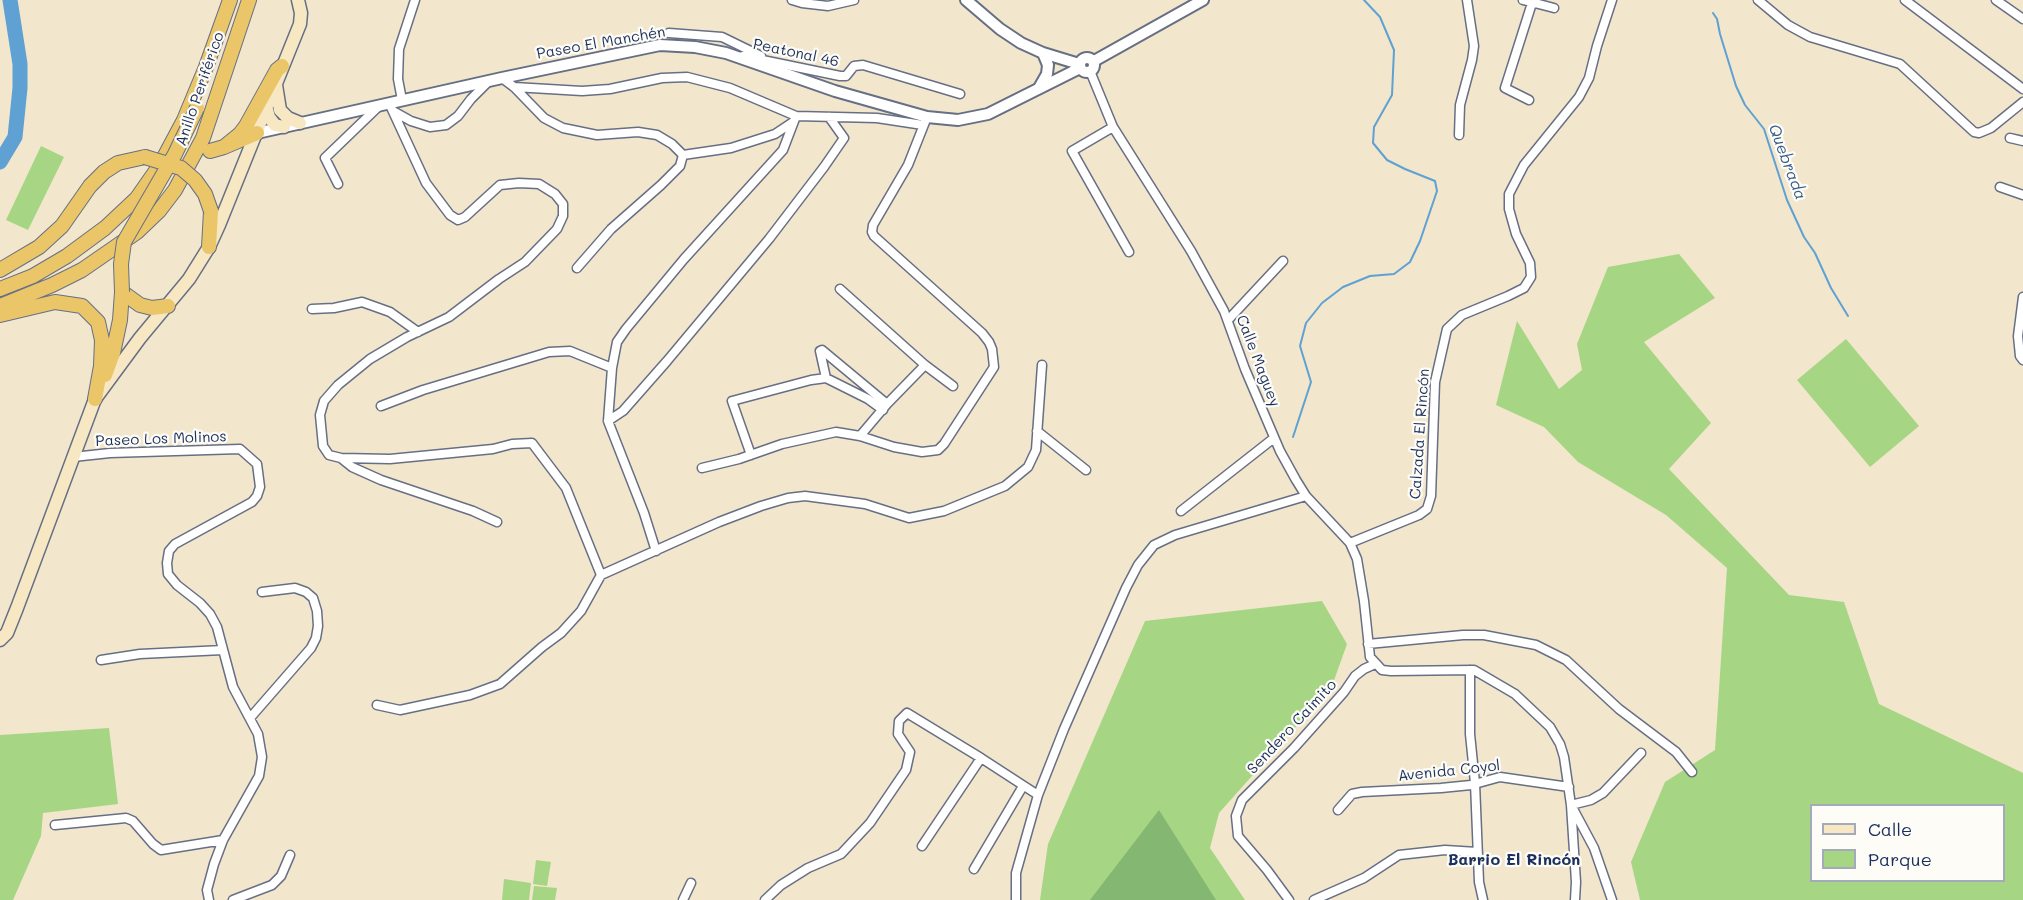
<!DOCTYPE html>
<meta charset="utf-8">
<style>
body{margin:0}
#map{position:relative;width:2023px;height:900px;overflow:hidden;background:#f2e6cc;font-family:Mali,sans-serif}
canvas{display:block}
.legend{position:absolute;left:1810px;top:804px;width:195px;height:78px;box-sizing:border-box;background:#fdfcf7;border:2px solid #a3aaba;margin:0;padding:8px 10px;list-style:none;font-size:18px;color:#1b2f5e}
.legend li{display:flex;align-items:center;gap:12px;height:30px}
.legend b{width:30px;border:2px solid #a3aaba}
</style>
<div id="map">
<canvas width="2023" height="900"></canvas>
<ul class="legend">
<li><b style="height:8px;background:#f7e8c3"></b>Calle</li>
<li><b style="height:16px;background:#a6d684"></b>Parque</li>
</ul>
</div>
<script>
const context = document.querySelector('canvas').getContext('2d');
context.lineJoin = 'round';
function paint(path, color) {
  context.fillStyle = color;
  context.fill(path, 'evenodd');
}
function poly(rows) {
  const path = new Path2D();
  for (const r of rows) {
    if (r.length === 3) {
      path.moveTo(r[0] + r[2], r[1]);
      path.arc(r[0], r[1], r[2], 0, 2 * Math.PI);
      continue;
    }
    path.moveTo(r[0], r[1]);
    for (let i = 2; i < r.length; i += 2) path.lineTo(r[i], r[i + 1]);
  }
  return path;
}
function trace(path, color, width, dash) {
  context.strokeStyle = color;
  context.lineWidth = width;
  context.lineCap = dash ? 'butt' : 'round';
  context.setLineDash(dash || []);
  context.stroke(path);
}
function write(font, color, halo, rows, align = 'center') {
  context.font = font + ' Mali,sans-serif';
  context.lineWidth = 4.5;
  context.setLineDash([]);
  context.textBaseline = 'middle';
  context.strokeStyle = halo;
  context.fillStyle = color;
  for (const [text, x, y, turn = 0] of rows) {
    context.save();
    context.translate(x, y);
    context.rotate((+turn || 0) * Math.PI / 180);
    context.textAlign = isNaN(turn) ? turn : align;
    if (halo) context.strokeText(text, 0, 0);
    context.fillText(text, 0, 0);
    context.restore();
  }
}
paint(poly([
 [41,146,64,157,28,230,6,220],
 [1679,254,1715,298,1644,342,1711,423,1669,469,1789,595,1844,602,1879,704,2023,773,2023,900,1640,900,1631,862,1665,782,1715,750,1727,568,1666,515,1578,462,1544,427,1496,405,1517,321,1559,389,1582,370,1577,344,1608,267],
 [1812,806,2004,806,2004,880,1812,880],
 [1846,339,1919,426,1870,467,1797,380],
 [1322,601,1347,644,1332,686,1219,813,1210,848,1245,900,1040,900,1048,844,1145,621],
 [109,728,118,804,43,813,41,836,13,900,0,900,0,735],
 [536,860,551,862,547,886,533,884],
 [504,879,531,883,529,900,502,900],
 [534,886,557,888,555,900,532,900]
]), '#a6d684');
paint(poly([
 [1159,810,1216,900,1090,900]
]), '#84b772');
trace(poly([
 [1713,13,1717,19,1720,34,1736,86,1745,105,1764,129,1787,200,1804,237,1815,253,1831,288,1848,316],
 [1293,437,1311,382,1300,346,1306,323,1322,303,1343,287,1370,276,1394,274,1410,262,1420,241,1437,191,1435,181,1405,169,1387,160,1373,143,1374,127,1392,95,1394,50,1380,17,1364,0]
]), '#5ea1d2', 2);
trace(poly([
 [0,162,15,137,20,88,20,64,10,0]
]), '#5ea1d2', 15);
const minor = poly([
 [792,0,802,3,828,6,854,0],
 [1523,0,1554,8],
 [1758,0,1788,25,1810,37,1900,64,1974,132,1979,133,1991,128,2023,102],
 [1905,0,2023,89],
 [1996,0,2023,19],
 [669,33,722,37,761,56],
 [743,56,840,76,846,76,854,66,863,65,960,94],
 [1090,71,1113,127,1191,251,1224,311,1245,369,1280,451,1296,480,1306,496,1350,543,1357,559,1364,601,1370,657,1382,670,1391,671,1474,670,1515,694,1550,727,1560,744,1564,757,1571,805,1576,882,1575,900],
 [502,78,514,87,544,118,563,128,597,135,638,132,657,135,672,144,683,155,731,148,775,134,793,122],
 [514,87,582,91,610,89,662,78,687,77,730,88,796,116,877,118,923,125],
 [402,100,398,79,399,49,415,0],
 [1529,100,1505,88,1532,3],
 [389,103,426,183,450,215,458,220,465,217,500,185,519,183,539,184,555,194,563,204,563,216,557,229,525,262,499,279,449,317,407,337,370,359,338,385,324,401,320,415,323,446,329,455,341,458,390,459,493,449,512,444,532,443,566,488,601,575],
 [393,111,411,121,430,127,446,125,458,116,471,99,487,83],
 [1113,127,1072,151,1129,252],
 [1459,135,1460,105,1472,60,1474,46,1467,0],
 [2010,138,2023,141],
 [338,184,325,158,379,106],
 [2000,187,2023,195],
 [577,268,611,229,661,185,680,166,683,155],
 [840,289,925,365,953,386],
 [2023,297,2018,336,2020,356,2023,360],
 [312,309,334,308,362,302,390,312,418,332],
 [1228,320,1283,261],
 [826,378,820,351,822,350,887,404],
 [381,406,423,390,549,352,570,351,612,368],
 [608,421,623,411,667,361,769,239,824,167,844,138,829,117],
 [1037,431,1086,470],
 [860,436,887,404,925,365],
 [751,455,732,401,811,380,826,378,868,399,883,410],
 [73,457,110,453,240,449,257,464,260,487,257,496,252,502,175,544,169,551,167,563,168,574,177,585,200,603,210,614,217,627,233,687,258,734,262,757,259,776,223,840,214,864,207,890,209,900],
 [342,459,352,467,381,480,473,511,497,522],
 [702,468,739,459,782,444,836,432,860,436,894,447,922,452,938,450,944,444,994,367,992,349,989,342,982,333,874,236,872,232,873,225,908,165,927,117],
 [1181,511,1274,438],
 [1350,543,1419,515,1427,509,1431,496,1435,382,1447,329,1462,315,1508,296,1524,288,1531,277,1530,263,1516,234,1509,209,1509,194,1524,165,1579,97,1589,78,1597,46,1612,0],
 [656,551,644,513,608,421,612,368,617,342,626,329,684,259,783,150,796,116],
 [1368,644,1463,635,1484,635,1536,645,1566,660,1619,709,1676,752,1692,772],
 [101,660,140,654,223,650],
 [1470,670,1470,734,1475,783,1479,882,1483,900],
 [377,705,400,710,470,695,500,684,542,647,561,633,581,611,601,575,719,522,761,506,788,498,805,496,865,504,909,518,944,511,1005,486,1028,467,1036,450,1042,365],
 [250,718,311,648,316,638,318,626,317,611,313,598,306,592,295,588,262,592],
 [1338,810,1352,794,1362,792,1441,788,1471,785,1500,777,1569,787],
 [55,825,126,818,133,821,153,844,161,850,223,840],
 [922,846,981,758],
 [974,869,1023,786],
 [233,900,272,885,281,876,290,855],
 [683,900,691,883],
 [765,900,781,885,808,868,841,854,870,823,906,770,910,752,898,734,899,721,907,713,981,758,1038,795],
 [1016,900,1016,873,1038,795,1064,729,1126,588,1138,565,1154,545,1175,535,1306,496],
 [1289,900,1267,870,1238,836,1236,816,1242,800,1294,748,1344,692,1355,676,1364,669,1375,664],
 [1314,900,1364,878,1399,855,1445,850,1477,852],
 [1612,900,1594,848,1571,805,1591,800,1603,793,1641,753]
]);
const tertiary = poly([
 [966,0,1000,29,1021,43,1043,53,1079,64],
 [1087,65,7],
 [1094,61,1203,0],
 [1039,88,1047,74,1048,65,1043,53],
 [257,133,502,78,660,45,695,47,726,53,835,91,927,117,958,120,988,114,1080,68]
]);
const secondary = poly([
 [276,85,280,110,288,118,300,123],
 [266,106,269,117,275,125,284,127],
 [0,640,7,633,17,608,95,399,140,338,189,279,209,247,219,225,300,24,301,13,298,0]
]);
const trunk = poly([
 [224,147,240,134,246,126,277,70,282,66],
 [210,151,224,147,257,133],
 [209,247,211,211],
 [0,270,39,247,62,226,90,186,104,172,118,163,145,157],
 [0,289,33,276,67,256,105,228,137,198,160,165,184,120,206,67,230,0],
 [122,292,140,305,152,308,168,306],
 [0,306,52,285,82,270,137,232,159,211,175,190,203,138,249,0],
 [0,315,55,302,82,306,98,322,102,340,101,366,95,399],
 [105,375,113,353,120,320,122,292]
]);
trace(minor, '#666f84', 11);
trace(tertiary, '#666f84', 14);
trace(secondary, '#666f84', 15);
trace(trunk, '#666f84', 16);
trace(minor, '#fff', 8);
trace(tertiary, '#fff', 10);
trace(secondary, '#f7e8c3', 12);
trace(trunk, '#eac669', 14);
const trunkBridge = poly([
 [145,157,181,168,195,180,205,194,211,211],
 [122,292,121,264,124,242,175,154,197,108]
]);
trace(trunkBridge, '#666f84', 16, []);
trace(trunkBridge, '#eac669', 14);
write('15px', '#1b2f5e', '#fdfcf7', [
 ["Paseo El Manchén",601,43,-10],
 ["Peatonal 46",796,53,12],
 ["Anillo Periférico",200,89,-71],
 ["Calle Maguey",1258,361,69],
 ["Calzada El Rincón",1420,434,-86],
 ["Paseo Los Molinos",161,439,-2],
 ["Sendero Caimito",1292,727,-47],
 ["Avenida Coyol",1449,771,-6]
]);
write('italic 16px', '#365d8c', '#fdfcf7', [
 ["Quebrada",1787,162,69]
]);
write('bold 16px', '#1b2f5e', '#fdfcf7', [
 ["Barrio El Rincón",1514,860]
]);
</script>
